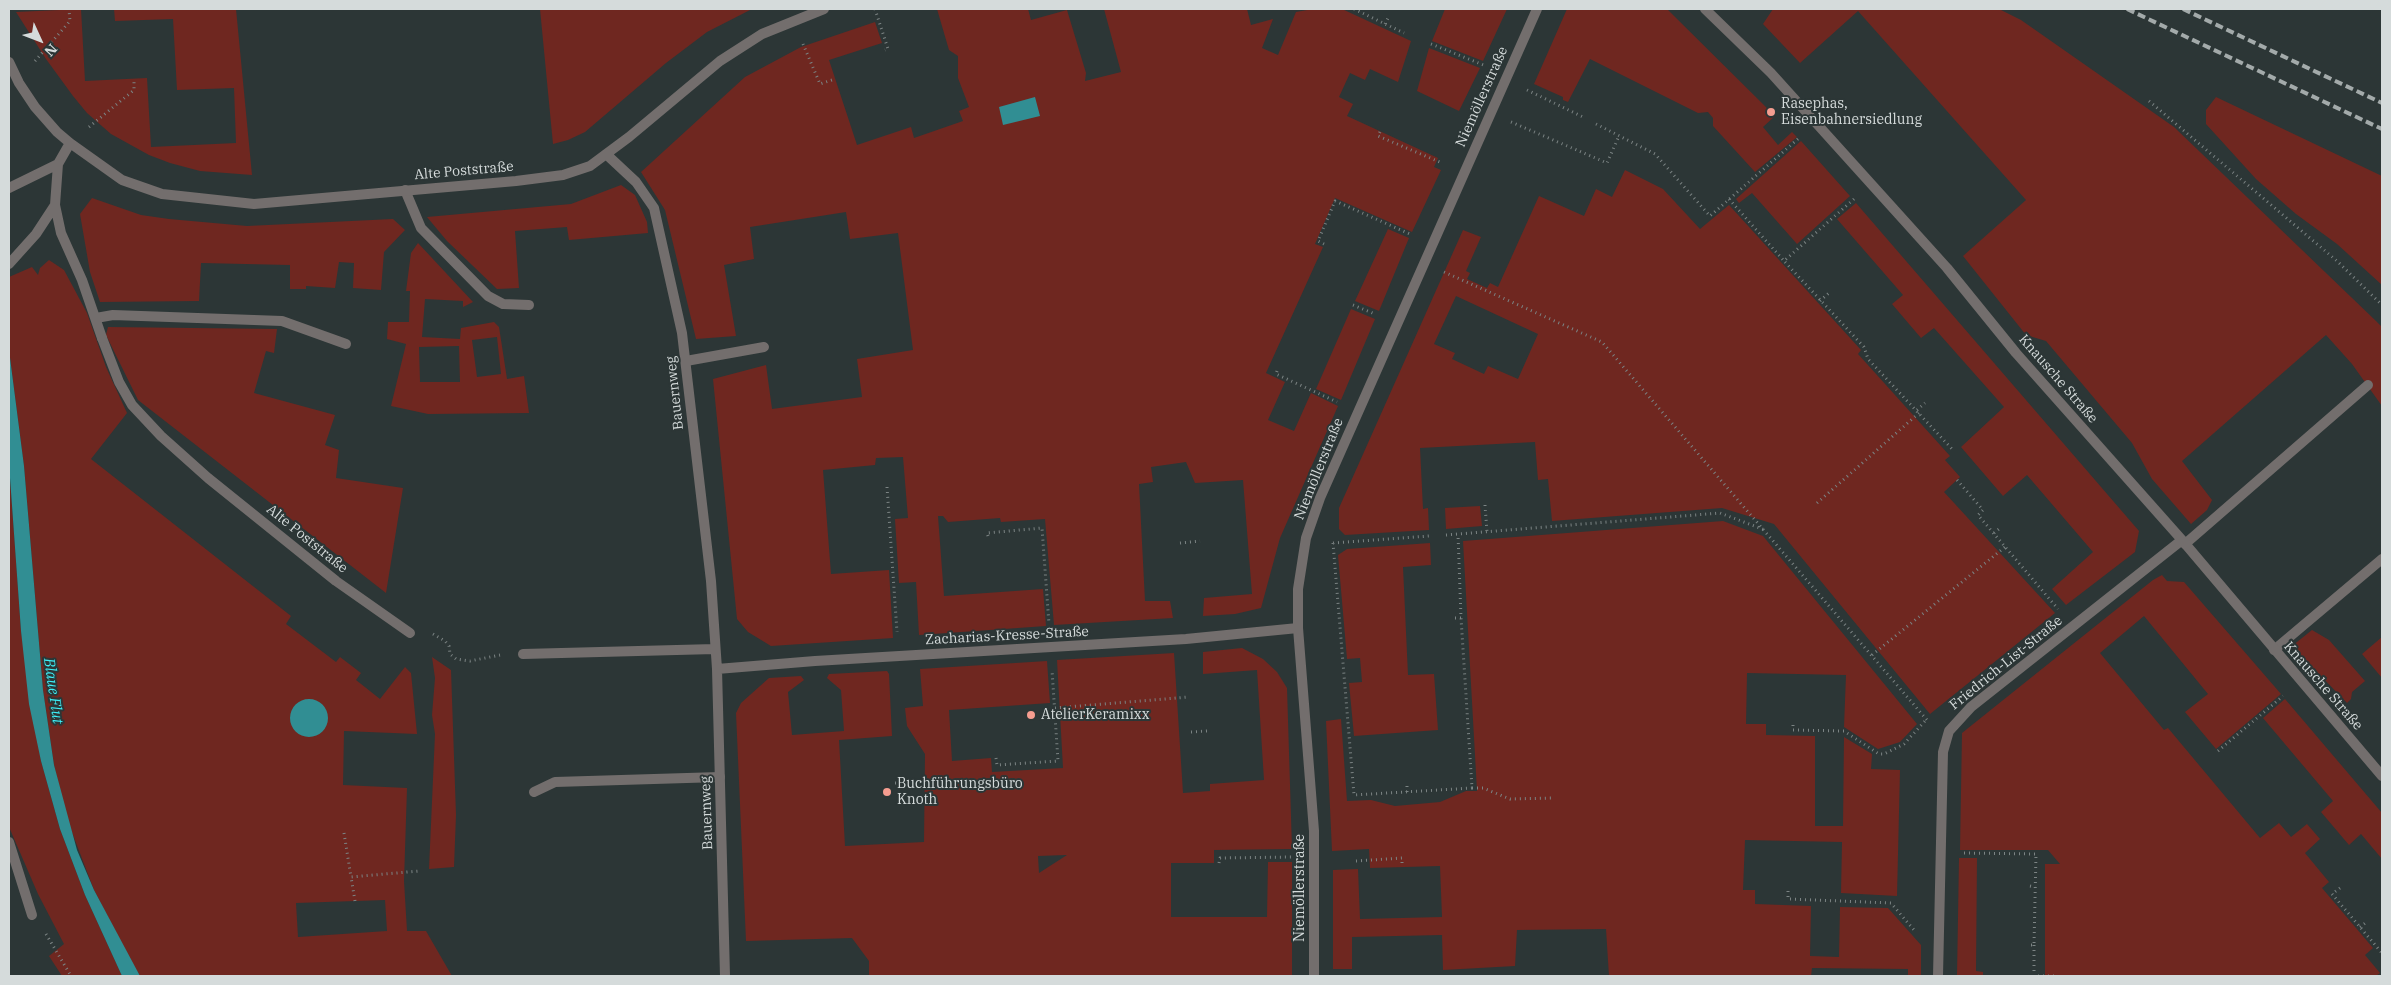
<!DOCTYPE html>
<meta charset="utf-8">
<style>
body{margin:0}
#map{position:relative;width:2391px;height:985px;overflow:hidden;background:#2c3636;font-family:"IBM Plex Serif",serif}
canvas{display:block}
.frame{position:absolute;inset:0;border:10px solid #d5dbdb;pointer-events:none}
.north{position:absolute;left:15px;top:15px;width:50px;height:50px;-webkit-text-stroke:4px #2c3636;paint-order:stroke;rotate:133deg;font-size:14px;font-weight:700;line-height:20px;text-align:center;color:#d5dbdb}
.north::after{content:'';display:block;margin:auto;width:18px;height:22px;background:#d5dbdb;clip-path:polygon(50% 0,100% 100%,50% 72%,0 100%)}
</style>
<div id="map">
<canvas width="2391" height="985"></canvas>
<div class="frame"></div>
<div class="north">N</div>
</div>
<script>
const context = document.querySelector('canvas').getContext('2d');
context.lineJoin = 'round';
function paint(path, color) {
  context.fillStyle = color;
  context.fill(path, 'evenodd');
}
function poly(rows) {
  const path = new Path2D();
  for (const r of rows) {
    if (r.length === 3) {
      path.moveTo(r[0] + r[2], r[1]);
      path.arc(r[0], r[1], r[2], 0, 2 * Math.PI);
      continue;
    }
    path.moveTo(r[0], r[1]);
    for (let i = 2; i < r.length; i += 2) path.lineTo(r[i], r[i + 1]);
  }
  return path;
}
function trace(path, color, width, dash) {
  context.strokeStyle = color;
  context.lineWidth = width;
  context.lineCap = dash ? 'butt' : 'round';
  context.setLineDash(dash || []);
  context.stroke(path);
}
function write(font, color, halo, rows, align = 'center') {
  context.font = font + ' "IBM Plex Serif",serif';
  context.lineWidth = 4;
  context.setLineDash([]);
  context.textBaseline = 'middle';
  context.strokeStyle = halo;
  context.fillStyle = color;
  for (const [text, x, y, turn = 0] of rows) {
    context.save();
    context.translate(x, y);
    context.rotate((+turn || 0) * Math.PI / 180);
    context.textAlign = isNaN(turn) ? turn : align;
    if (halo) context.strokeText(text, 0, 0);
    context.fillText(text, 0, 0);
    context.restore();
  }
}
paint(poly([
 [15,9,16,12,81,9,85,81,147,78,151,147,236,143,234,88,177,90,173,19,115,21,114,9,236,9,252,175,200,171,170,163,149,155,111,134,87,113,73,96,46,59,16,12],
 [540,9,752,9,707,32,666,63,585,132,568,140,553,144],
 [937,9,1028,9,1031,20,1067,10,1086,73,1085,81,1121,72,1104,9,1247,9,1251,25,1273,19,1262,48,1278,55,1296,12,1313,9,1342,9,1411,41,1398,82,1370,69,1365,80,1350,73,1339,97,1353,104,1347,116,1438,158,1434,167,1441,170,1412,232,1335,198,1315,244,1323,247,1266,373,1285,382,1268,420,1294,431,1311,393,1338,406,1280,538,1261,608,1235,614,1203,616,1204,598,1252,594,1243,480,1195,483,1186,462,1151,467,1153,482,1139,484,1145,601,1170,601,1173,618,1054,625,1045,519,1001,522,1000,518,948,522,943,516,938,516,944,596,1043,589,1046,626,919,635,916,582,899,583,895,519,908,518,903,457,876,458,875,465,823,470,831,574,889,570,893,638,771,646,748,632,737,619,713,379,766,365,772,409,862,397,857,359,913,350,898,233,850,239,846,212,750,227,754,259,724,265,736,336,696,339,665,210,641,172,745,77,801,47,875,22,882,43,829,60,857,145,911,127,914,138,963,121,959,111,969,107,958,78,958,56,949,50],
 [1445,9,1507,9,1483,61,1432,41],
 [1567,9,1667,9,1775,116,1763,127,1778,145,1792,132,1797,137,1755,172,1713,126,1713,118,1708,112,1698,113,1590,59,1568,102,1563,100,1563,97,1534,84],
 [1773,9,1999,9,2021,20,2174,127,2376,321,2382,327,2382,406,2352,364,2326,335,2182,461,2212,500,2207,510,2191,524,2152,479,2132,443,2046,341,2026,335,1963,256,2026,200,1858,11,1800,63,1763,24],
 [1429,48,1480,68,1459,111,1417,91],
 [2216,97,2382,176,2382,285,2337,244,2296,214,2256,179,2206,124,2206,110],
 [1801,141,1850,196,1797,244,1752,193,1739,203,1736,199],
 [1625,170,1663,189,1700,229,1729,205,1861,350,1858,354,1950,456,1945,460,1960,477,1944,492,2055,613,1930,714,1774,524,1722,508,1552,521,1548,479,1538,480,1535,442,1420,448,1423,509,1428,508,1429,530,1345,535,1339,529,1339,508,1463,230,1481,237,1466,271,1470,273,1467,279,1487,288,1490,283,1498,287,1539,196,1584,216,1596,189,1612,197],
 [1456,296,1538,334,1518,379,1488,366,1484,374,1452,359,1455,353,1434,344],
 [621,185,635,195,647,222,648,233,569,240,567,227,515,231,519,288,497,289,447,241,427,217,571,204],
 [92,198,141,215,169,219,247,226,393,219,405,230,384,252,381,290,353,288,354,263,339,262,335,288,306,286,306,289,290,289,290,265,201,263,199,301,100,302,90,272,80,214],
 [1856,203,2139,531,2135,552,2066,605,2052,589,2093,552,2027,475,2003,496,1961,447,2004,407,1934,328,1921,338,1892,304,1903,295,1837,219],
 [1388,229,1409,238,1379,311,1355,301],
 [418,243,473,302,463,307,463,301,425,299,422,337,460,339,461,328,494,322,499,327,507,379,524,376,529,413,428,414,391,406,406,344,387,339,388,322,409,322,410,291,406,291,411,253],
 [497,337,501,374,477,377,472,340],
 [459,346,460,382,420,382,419,347],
 [49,260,64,270,87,313,106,367,127,413,91,459,291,616,286,624,336,662,340,657,361,673,356,680,380,699,405,667,411,673,417,734,344,731,343,785,407,788,404,881,407,931,426,931,452,976,140,976,131,961,94,890,67,819,54,765,43,690,24,466,9,350,9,277,32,267,38,275,40,268],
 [385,900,387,931,298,937,296,903],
 [1351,309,1375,319,1341,400,1316,389],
 [108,327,277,329,274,353,266,351,254,393,335,415,325,445,339,450,336,478,403,488,386,593,138,400,106,335],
 [9,464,21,631,41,761,60,829,85,895,122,976,62,976,49,956,64,944,38,894,9,827],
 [1480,506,1482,526,1446,529,1445,508],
 [1723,521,1763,536,1917,724,1900,742,1878,749,1844,727,1846,675,1747,673,1746,724,1766,724,1766,735,1815,736,1815,826,1843,826,1844,737,1872,754,1871,769,1900,770,1897,896,1841,893,1842,842,1745,840,1743,890,1755,890,1755,904,1811,906,1810,956,1839,957,1840,907,1888,908,1921,945,1921,976,1908,976,1908,969,1812,968,1811,976,1609,976,1606,929,1517,930,1515,966,1443,970,1442,935,1352,937,1352,969,1333,969,1333,870,1358,869,1360,919,1442,917,1440,866,1370,868,1369,849,1332,851,1326,721,1341,719,1347,801,1371,800,1395,806,1440,802,1466,791,1477,791,1463,541],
 [1430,543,1431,565,1403,567,1408,675,1434,674,1438,730,1354,736,1349,683,1362,682,1360,658,1347,659,1338,555,1347,549],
 [2162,575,2167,581,2184,582,2281,694,2216,749,2185,712,2208,694,2144,616,2100,653,2164,730,2168,728,2260,838,2279,823,2291,837,2307,824,2320,839,2305,853,2329,882,2322,888,2373,948,2365,955,2380,973,2376,976,2045,976,2045,864,2060,864,2048,850,1960,850,1962,733,2153,580],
 [2312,630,2329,640,2365,681,2352,692,2351,699,2347,703,2292,646],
 [2382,637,2382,678,2362,654],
 [1242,648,1263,659,1277,672,1287,688,1292,849,1214,850,1214,863,1171,863,1171,917,1267,917,1268,862,1292,862,1292,976,869,976,869,961,852,938,746,941,736,713,741,703,769,678,801,676,804,680,788,692,792,735,844,731,841,690,827,678,829,674,887,671,889,674,892,736,839,740,845,846,924,842,925,754,907,726,905,708,923,706,920,669,1047,661,1050,703,949,710,952,761,991,758,992,772,1063,768,1057,660,1174,653,1183,793,1210,791,1210,784,1264,780,1257,670,1203,674,1203,652],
 [1066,855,1067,855,1039,873,1038,856],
 [432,657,451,670,456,815,454,867,429,869,435,734,432,715,435,678],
 [2285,699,2382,813,2382,859,2361,834,2349,845,2321,812,2333,801,2263,718],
 [1959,858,1977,858,1976,971,1983,972,1983,976,1957,976]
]), '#6f2720');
paint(poly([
 [1035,97,1040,116,1003,125,999,107],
 [9,350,24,466,43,690,54,765,77,850,94,890,140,976,122,976,85,895,60,829,41,761,29,704,21,631,9,464],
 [309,718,19]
]), '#318e93');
trace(poly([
 [875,9,888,49,885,50],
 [1354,9,1404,33],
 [1385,24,1388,18],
 [803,44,820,84,835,79],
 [1431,44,1486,66],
 [35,61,70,21,69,10],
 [1527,90,1583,117],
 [2149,101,2337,261,2382,305],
 [1511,122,1607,163,1619,136],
 [1596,124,1655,154,1710,216,1799,138],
 [89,127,134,90,134,79],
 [1380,132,1378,136,1442,163],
 [1729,199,1784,261],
 [1854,199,1784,261,1864,347,1868,359,1953,450],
 [1324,244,1318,241,1335,201,1410,234],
 [1444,272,1602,342,1927,720],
 [1820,301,1830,292],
 [1353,305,1375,314],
 [1277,371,1276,374,1337,402],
 [1917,410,1925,403],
 [1957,480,1983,510,1978,515,2058,609],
 [887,487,897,632],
 [1817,503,1919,413],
 [1485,505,1487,532],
 [1994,533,1999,529],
 [1446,535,1720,513,1765,530],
 [988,536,987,533,1042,528,1049,624],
 [1180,543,1200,541],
 [1333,543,1354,795,1472,788,1461,618],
 [1333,543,1429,536],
 [1455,618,1461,618,1458,534],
 [433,634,445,641,449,646,450,654,456,659,470,661,500,655],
 [1872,655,2005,547],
 [1055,708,1189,697],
 [1793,725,1793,730,1844,731,1879,754,1884,754,1904,744,1926,720],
 [1191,732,1207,731],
 [2218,751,2283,696],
 [996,758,997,765,1058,761,1052,670],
 [895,783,911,782],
 [1407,786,1407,792],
 [1472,788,1483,788,1510,799,1552,798],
 [344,833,351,877],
 [1964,853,2036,854,2034,945,2029,945],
 [1356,861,1402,858,1402,867],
 [1219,863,1220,858,1292,857],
 [2030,886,2035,887],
 [2340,888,2332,894,2382,953],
 [1788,891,1788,899,1891,903,1914,930],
 [355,901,351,877,419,871],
 [2360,927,2368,921],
 [46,934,71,976],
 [2034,945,2034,976,2055,976]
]), '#7c8484', 3, [1, 4]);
trace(poly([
 [405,190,421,228,488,296,503,304,529,305],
 [96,318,113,315,282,321,346,344],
 [102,338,119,382,132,405,161,436,208,478,336,581,410,633],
 [686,361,764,347],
 [2185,544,2368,385],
 [2274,650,2382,559],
 [534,792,555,782,720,777]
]), '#736e6d', 10);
trace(poly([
 [1705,9,1771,73,1947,268,2016,353,2182,540,2382,776],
 [9,62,19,83,35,107,57,132,70,143,122,180,162,194,254,204,516,181,563,175,590,166,629,137,720,61,762,34,824,9],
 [70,143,58,164,55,205,61,233,82,280,102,338],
 [606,154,636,182,654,208,682,333,711,581,717,669,725,976],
 [9,188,58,164],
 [9,264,36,234,55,205],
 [523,654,715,649],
 [717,669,815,661,1186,639,1298,628],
 [9,842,32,915],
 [1314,976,1314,831,1298,628,1298,589,1306,538,1320,498,1537,9],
 [1938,976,1943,752,1949,731,1971,707,2182,540]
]), '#736e6d', 10);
trace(poly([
 [2127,9,2382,129],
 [2183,9,2382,103]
]), '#a3aaaa', 4, [8, 4]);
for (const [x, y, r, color] of [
 [1771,112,5,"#f59d90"],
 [1031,715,5,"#f59d90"],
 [887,792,5,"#f59d90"]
]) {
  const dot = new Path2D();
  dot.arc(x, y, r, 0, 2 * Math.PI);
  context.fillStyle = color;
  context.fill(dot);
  trace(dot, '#2c3636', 2);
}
write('14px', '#d5dbdb', '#2c3636', [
 ["Niemöllerstraße",1482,97,-66],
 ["Alte Poststraße",464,171,-5],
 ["Knausche Straße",2058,379,49],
 ["Bauernweg",675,393,-96],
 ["Niemöllerstraße",1319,469,-68],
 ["Alte Poststraße",307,539,39],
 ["Zacharias-Kresse-Straße",1007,636,-3],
 ["Friedrich-List-Straße",2006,663,-39],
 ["Knausche Straße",2323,686,49],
 ["Bauernweg",707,813,-92],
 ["Niemöllerstraße",1300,888,-90]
]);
write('14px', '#d5dbdb', '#2c3636', [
 ["Rasephas,",1781,104],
 ["Eisenbahnersiedlung",1781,120],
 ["AtelierKeramixx",1041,715],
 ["Buchführungsbüro",897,784],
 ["Knoth",897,800]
], 'left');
write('italic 15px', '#3ef1f9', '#2c3636', [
 ["Blaue Flut",53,691,82]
]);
</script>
